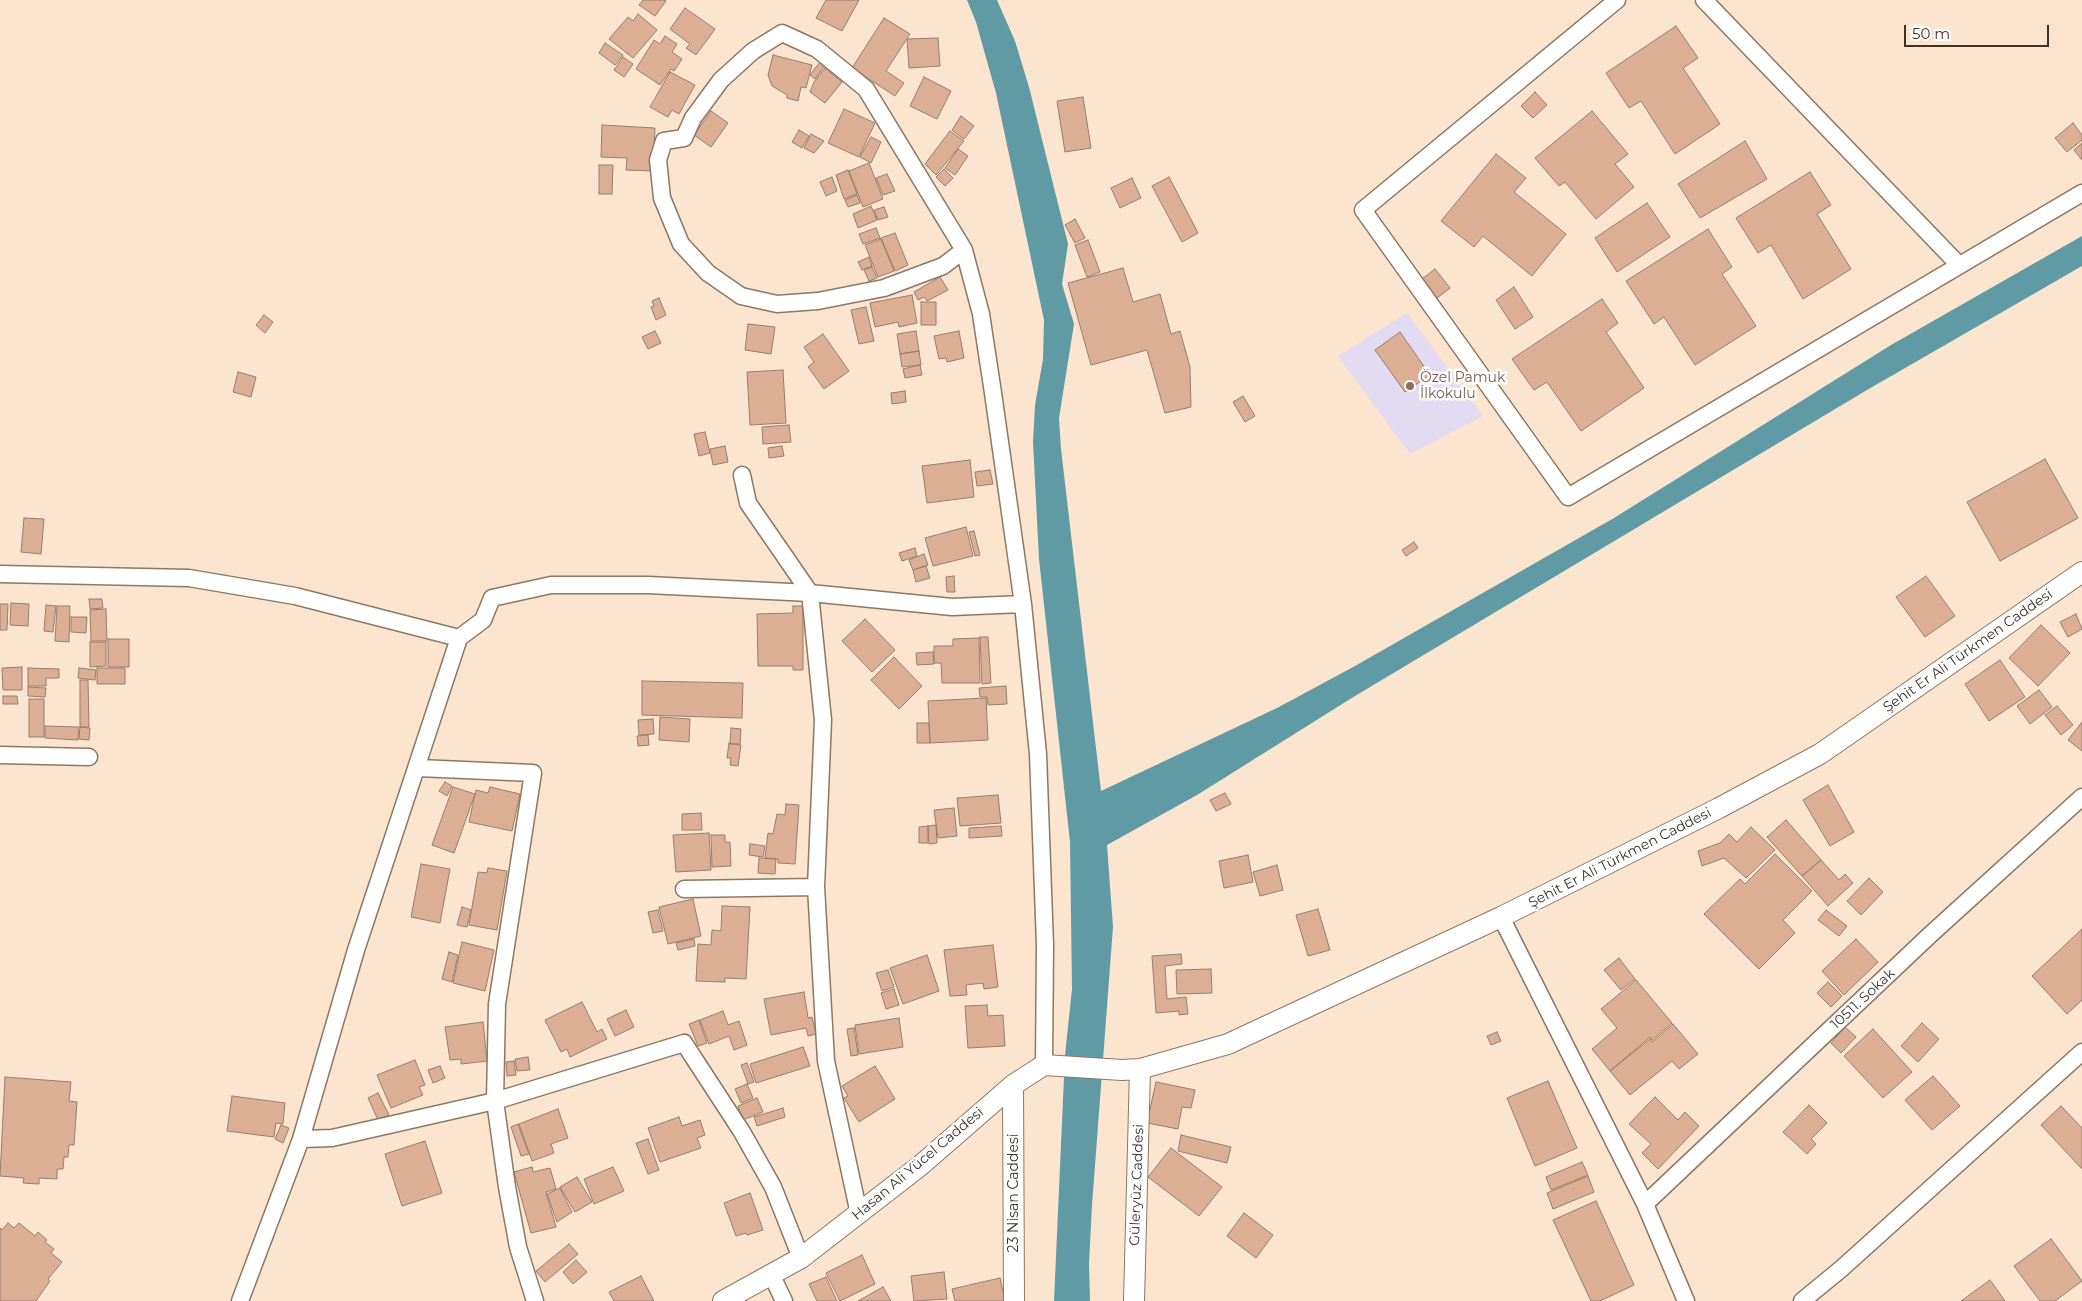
<!DOCTYPE html>
<meta charset="utf-8">
<style>
body{margin:0}
#map{position:relative;width:2082px;height:1301px;overflow:hidden;background:#fbe5ce;font-family:Montserrat,sans-serif}
canvas{display:block}
.scale{position:absolute;left:1904px;top:25px;width:145px;height:22px;box-sizing:border-box;border:2px solid #3b332a;border-top:0;padding-left:6px;font-size:15px;line-height:18px;white-space:nowrap;color:#3b332a;-webkit-text-stroke:4px #fff;paint-order:stroke}
</style>
<div id="map">
<canvas width="2082" height="1301"></canvas>
<div class="scale">50 m</div>
</div>
<script>
const context = document.querySelector('canvas').getContext('2d');
context.lineJoin = 'round';
function paint(path, color) {
  context.fillStyle = color;
  context.fill(path, 'evenodd');
}
function poly(rows) {
  const path = new Path2D();
  for (const r of rows) {
    path.moveTo(r[0], r[1]);
    for (let i = 2; i < r.length; i += 2) path.lineTo(r[i], r[i + 1]);
  }
  return path;
}
function trace(path, color, width, dash) {
  context.strokeStyle = color;
  context.lineWidth = width;
  context.lineCap = dash ? 'butt' : 'round';
  context.setLineDash(dash || []);
  context.stroke(path);
}
function write(font, color, halo, rows, align = 'center') {
  context.font = font + ' Montserrat,sans-serif';
  context.lineWidth = 5;
  context.setLineDash([]);
  context.textBaseline = 'middle';
  context.strokeStyle = halo;
  context.fillStyle = color;
  for (const [text, x, y, turn = 0] of rows) {
    context.save();
    context.translate(x, y);
    context.rotate((+turn || 0) * Math.PI / 180);
    context.textAlign = isNaN(turn) ? turn : align;
    if (halo) context.strokeText(text, 0, 0);
    context.fillText(text, 0, 0);
    context.restore();
  }
}
paint(poly([
 [1407,313,1483,416,1410,454,1338,356]
]), '#e2dbf1');
paint(poly([
 [967,0,997,0,1015,41,1029,87,1068,244,1062,284,1074,324,1059,418,1061,449,1101,791,1277,708,1355,666,1614,518,1891,345,2082,236,2082,266,1867,390,1355,696,1197,795,1107,845,1113,927,1092,1205,1089,1264,1090,1301,1054,1301,1065,1055,1072,989,1070,842,1039,559,1033,442,1035,405,1043,359,1044,320,996,93,976,22]
]), '#609ba5');
const building = poly([
 [643,0,665,0,666,1,655,16,639,5,643,0],
 [826,0,859,0,842,31,816,18,826,0],
 [685,8,715,29,696,55,686,48,690,44,670,29,685,8],
 [638,14,657,30,633,58,609,39,628,17,633,21,638,14],
 [884,18,910,34,886,71,904,83,895,96,852,68,884,18],
 [1676,26,1698,58,1683,68,1720,124,1675,154,1641,101,1629,108,1606,73,1676,26],
 [665,36,677,44,672,52,682,59,674,71,671,69,660,85,636,69,654,40,660,44,665,36],
 [938,38,940,66,909,68,907,39,938,38],
 [605,43,623,55,615,65,599,53,605,43],
 [773,55,812,65,806,88,801,87,798,101,787,98,787,95,772,86,768,75,773,55],
 [623,57,633,64,624,77,614,70,623,57],
 [820,62,825,65,815,79,810,75,820,62],
 [825,68,842,82,825,103,810,92,814,82,825,68],
 [670,72,695,85,679,114,672,110,668,117,650,107,670,72],
 [924,77,951,91,937,119,910,106,924,77],
 [1535,92,1547,105,1533,118,1521,106,1535,92],
 [1083,97,1091,148,1065,152,1057,101,1083,97],
 [844,109,875,123,859,157,828,143,844,109],
 [711,111,728,123,711,147,694,135,711,111],
 [1592,111,1628,154,1615,164,1634,187,1596,219,1565,182,1559,186,1535,158,1592,111],
 [961,116,974,126,964,139,952,130,961,116],
 [2073,123,2082,135,2082,140,2067,152,2055,138,2073,123],
 [602,125,655,128,653,171,626,170,627,158,601,157,602,125],
 [799,130,809,136,802,148,792,142,799,130],
 [950,131,964,141,936,175,925,164,950,131],
 [811,134,824,141,814,153,804,148,811,134],
 [871,137,881,142,871,163,860,157,871,137],
 [1745,141,1767,179,1700,218,1678,184,1745,141],
 [2082,143,2082,160,2074,150,2082,143],
 [958,149,968,156,955,175,945,168,958,149],
 [1496,154,1526,178,1514,192,1566,234,1532,276,1483,236,1474,247,1441,221,1496,154],
 [869,163,883,199,863,207,849,171,869,163],
 [599,165,613,165,612,194,599,194,599,165],
 [944,169,953,178,945,186,936,177,944,169],
 [848,170,857,194,844,199,836,175,848,170],
 [1810,172,1831,205,1817,214,1851,269,1803,299,1771,245,1758,253,1736,218,1810,172],
 [887,174,895,191,883,195,876,178,887,174],
 [832,177,837,191,826,196,820,182,832,177],
 [1169,177,1198,233,1182,242,1152,186,1169,177],
 [1132,178,1141,198,1120,208,1111,188,1132,178],
 [857,195,860,203,848,207,845,200,857,195],
 [1647,203,1670,237,1617,272,1595,238,1647,203],
 [871,206,877,220,858,228,853,214,871,206],
 [884,207,888,217,878,220,874,210,884,207],
 [1075,219,1085,238,1075,243,1065,225,1075,219],
 [876,228,880,238,863,244,859,234,876,228],
 [1708,229,1732,267,1722,274,1756,326,1695,365,1664,317,1654,324,1626,281,1708,229],
 [895,233,908,265,895,271,881,238,895,233],
 [881,239,894,271,878,277,865,245,881,239],
 [1088,240,1100,272,1087,277,1075,245,1088,240],
 [869,257,872,266,862,270,858,262,869,257],
 [872,267,877,278,869,281,864,270,872,267],
 [1123,268,1133,302,1160,294,1171,334,1180,331,1190,367,1191,407,1165,413,1147,350,1091,365,1068,283,1123,268],
 [1435,269,1450,288,1437,298,1422,279,1435,269],
 [940,277,948,290,927,301,924,297,918,300,914,292,940,277],
 [1514,287,1533,317,1515,329,1496,300,1514,287],
 [912,295,917,323,899,327,898,322,875,327,870,303,912,295],
 [659,298,666,315,656,320,651,307,654,306,652,301,659,298],
 [1602,299,1618,323,1606,332,1644,388,1581,431,1547,382,1534,390,1512,359,1602,299],
 [921,302,936,302,936,325,921,325,921,302],
 [866,307,874,341,859,344,851,310,866,307],
 [264,315,273,322,265,333,256,325,264,315],
 [748,324,775,327,771,354,745,350,748,324],
 [655,331,661,343,648,349,642,337,655,331],
 [916,331,919,351,900,354,897,334,916,331],
 [959,331,964,358,947,362,946,358,939,359,934,336,959,331],
 [1400,332,1430,375,1405,392,1375,350,1400,332],
 [823,334,849,371,824,389,808,367,814,362,804,347,823,334],
 [919,351,921,365,902,367,900,354,919,351],
 [920,365,922,375,905,378,903,369,920,365],
 [783,370,786,423,750,425,747,372,783,370],
 [238,372,256,377,251,397,233,392,238,372],
 [905,391,906,402,892,404,891,393,905,391],
 [1243,396,1255,416,1245,422,1233,402,1243,396],
 [789,425,791,442,763,444,762,427,789,425],
 [705,432,710,453,699,456,694,434,705,432],
 [725,446,728,462,713,465,710,449,725,446],
 [782,446,784,456,769,458,768,448,782,446],
 [2045,459,2078,518,2000,561,1967,502,2045,459],
 [970,460,974,497,927,503,922,466,970,460],
 [990,470,993,484,977,486,975,472,990,470],
 [24,518,44,519,41,554,21,552,24,518],
 [966,527,973,556,933,566,925,538,966,527],
 [974,531,980,555,975,556,969,532,974,531],
 [1414,542,1418,548,1406,556,1402,550,1414,542],
 [915,548,917,556,902,561,899,553,915,548],
 [924,554,928,565,913,570,909,560,924,554],
 [926,566,930,578,916,582,913,570,926,566],
 [954,576,955,592,947,592,946,577,954,576],
 [1926,576,1955,616,1925,637,1896,597,1926,576],
 [89,599,102,599,103,608,90,609,89,599],
 [11,603,29,604,28,626,10,625,11,603],
 [0,604,8,604,7,630,0,630,0,604],
 [46,605,56,606,53,632,44,631,46,605],
 [57,606,70,606,69,642,55,641,57,606],
 [793,606,803,606,803,670,793,670,793,666,758,666,757,614,793,613,793,606],
 [106,609,107,641,91,641,90,610,106,609],
 [2076,614,2082,629,2068,637,2060,622,2076,614],
 [71,617,87,617,86,633,71,632,71,617],
 [865,619,895,650,872,672,842,641,865,619],
 [2041,625,2070,653,2038,686,2009,658,2041,625],
 [980,637,988,637,991,683,982,684,980,637],
 [979,638,980,683,942,683,941,663,934,663,934,646,953,646,953,639,979,638],
 [108,639,129,639,129,667,108,667,108,639],
 [90,642,106,642,106,666,90,667,90,642],
 [933,652,934,664,917,665,916,653,933,652],
 [894,657,922,686,899,709,871,680,894,657],
 [2000,660,2025,697,1989,721,1965,684,2000,660],
 [22,667,22,690,3,690,2,668,22,667],
 [28,668,59,669,59,678,46,678,46,686,28,686,28,668],
 [79,668,96,670,95,680,78,678,79,668],
 [97,668,125,668,125,684,97,684,97,668],
 [80,680,88,680,89,727,80,727,80,680],
 [642,681,743,683,742,718,642,715,642,681],
 [1006,686,1007,704,988,705,987,697,980,697,979,688,1006,686],
 [28,687,46,688,45,697,28,696,28,687],
 [2039,690,2052,707,2030,724,2017,706,2039,690],
 [3,696,17,696,18,704,3,704,3,696],
 [986,698,988,740,930,743,928,701,986,698],
 [29,699,44,699,44,737,29,737,29,699],
 [2057,706,2073,725,2061,735,2045,715,2057,706],
 [660,717,690,719,689,742,659,740,660,717],
 [653,719,654,734,639,735,638,720,653,719],
 [2082,722,2082,751,2068,740,2082,722],
 [917,723,929,723,930,743,917,743,917,723],
 [45,726,79,727,78,740,45,738,45,726],
 [80,727,90,728,89,740,79,739,80,727],
 [731,728,741,729,740,744,730,744,731,728],
 [648,735,649,745,638,746,637,736,648,735],
 [729,743,741,745,738,766,730,765,731,758,727,758,729,743],
 [445,782,452,786,447,796,439,791,445,782],
 [1828,785,1854,832,1830,846,1803,800,1828,785],
 [453,787,475,794,454,853,432,845,453,787],
 [490,787,520,794,512,831,469,822,476,790,488,793,490,787],
 [1225,793,1231,804,1216,811,1210,800,1225,793],
 [998,795,1001,823,960,826,957,798,998,795],
 [786,804,799,805,795,864,778,863,778,859,765,858,768,833,773,834,777,814,785,815,786,804],
 [954,808,957,836,938,838,934,810,954,808],
 [701,813,702,830,682,830,682,814,701,813],
 [1786,820,1821,860,1802,876,1767,837,1786,820],
 [936,825,937,843,929,844,928,826,936,825],
 [928,826,928,843,919,843,919,827,928,826],
 [1001,826,1002,836,969,838,969,828,1001,826],
 [1751,827,1775,850,1746,878,1724,858,1702,866,1698,851,1720,843,1729,834,1737,842,1751,827],
 [709,833,711,870,676,872,673,835,709,833],
 [711,835,725,835,725,842,730,842,731,866,712,867,711,835],
 [750,844,765,846,763,857,749,855,750,844],
 [1775,854,1812,891,1783,920,1795,933,1759,969,1704,914,1740,879,1745,884,1775,854],
 [1248,855,1253,882,1224,888,1219,861,1248,855],
 [759,858,776,859,775,874,758,873,759,858],
 [1821,860,1839,880,1845,874,1853,883,1828,906,1802,876,1821,860],
 [421,864,450,869,440,923,411,917,421,864],
 [1277,865,1283,890,1260,896,1253,872,1277,865],
 [488,868,507,871,497,930,469,925,478,872,487,873,488,868],
 [1869,878,1883,892,1861,915,1847,901,1869,878],
 [693,899,701,936,668,944,659,907,693,899],
 [722,906,750,907,746,979,725,978,725,982,696,981,698,944,711,945,712,930,721,931,722,906],
 [462,907,471,910,467,927,457,925,462,907],
 [1318,909,1330,950,1308,956,1296,915,1318,909],
 [658,910,663,931,653,933,648,912,658,910],
 [1826,910,1847,926,1839,936,1818,920,1826,910],
 [2082,929,2082,1000,2067,1014,2032,976,2082,929],
 [694,939,695,946,678,950,676,943,694,939],
 [1856,939,1878,962,1844,995,1822,971,1856,939],
 [462,942,494,950,485,991,453,983,462,942],
 [993,945,998,987,984,989,983,983,966,985,967,995,950,996,944,950,993,945],
 [449,952,458,955,452,982,442,979,449,952],
 [1181,954,1182,964,1165,966,1167,999,1186,997,1188,1014,1179,1015,1179,1011,1156,1013,1152,956,1181,954],
 [927,955,939,991,903,1004,890,968,927,955],
 [1619,958,1635,979,1621,990,1604,970,1619,958],
 [1211,969,1212,993,1177,994,1176,970,1211,969],
 [888,970,894,987,882,991,876,973,888,970],
 [1636,980,1672,1023,1652,1040,1650,1037,1610,1071,1592,1049,1617,1028,1601,1009,1636,980],
 [1828,982,1842,996,1831,1007,1817,993,1828,982],
 [894,989,899,1005,886,1009,881,993,894,989],
 [804,992,808,1018,812,1017,816,1034,808,1036,806,1028,771,1035,764,999,804,992],
 [582,1002,597,1032,602,1029,607,1039,570,1057,567,1049,561,1052,545,1020,582,1002],
 [987,1005,988,1016,1003,1015,1005,1046,968,1048,965,1006,987,1005],
 [626,1010,634,1027,615,1036,607,1019,626,1010],
 [723,1011,728,1025,739,1021,747,1045,734,1050,729,1036,709,1044,700,1020,723,1011],
 [899,1018,903,1047,859,1054,855,1025,899,1018],
 [699,1020,707,1043,698,1046,689,1024,699,1020],
 [483,1022,487,1061,461,1064,461,1059,450,1060,445,1027,483,1022],
 [1922,1023,1939,1039,1918,1062,1901,1046,1922,1023],
 [1673,1024,1698,1054,1679,1069,1672,1061,1630,1095,1610,1071,1650,1039,1652,1042,1673,1024],
 [1845,1027,1856,1037,1841,1053,1831,1043,1845,1027],
 [854,1028,858,1055,851,1056,847,1029,854,1028],
 [1873,1029,1912,1072,1883,1098,1844,1056,1873,1029],
 [1497,1032,1501,1041,1491,1045,1487,1036,1497,1032],
 [803,1047,810,1066,756,1083,750,1064,803,1047],
 [528,1057,530,1070,517,1071,515,1059,528,1057],
 [415,1060,425,1085,419,1087,423,1095,391,1108,377,1075,415,1060],
 [514,1061,516,1075,507,1076,506,1062,514,1061],
 [747,1063,754,1082,748,1084,741,1065,747,1063],
 [440,1066,445,1078,433,1083,428,1070,440,1066],
 [875,1066,895,1099,859,1122,844,1098,848,1096,842,1086,875,1066],
 [1933,1076,1960,1106,1932,1130,1905,1100,1933,1076],
 [5,1077,71,1082,69,1101,77,1102,74,1145,69,1145,68,1157,64,1157,63,1169,57,1169,57,1179,39,1178,39,1184,23,1183,24,1178,0,1176,5,1077],
 [1548,1081,1577,1148,1535,1166,1507,1098,1548,1081],
 [1156,1082,1195,1090,1191,1108,1182,1107,1178,1129,1147,1123,1156,1082],
 [747,1084,753,1098,741,1103,735,1089,747,1084],
 [378,1093,389,1115,378,1120,368,1098,378,1093],
 [232,1096,285,1103,283,1124,276,1123,274,1137,227,1131,232,1096],
 [1655,1097,1678,1120,1685,1112,1699,1126,1658,1169,1642,1153,1651,1144,1629,1124,1655,1097],
 [757,1098,763,1112,743,1120,738,1106,757,1098],
 [1809,1105,1827,1123,1811,1139,1816,1144,1807,1154,1783,1132,1809,1105],
 [2061,1106,2082,1128,2082,1169,2041,1125,2061,1106],
 [783,1108,785,1117,757,1126,754,1117,783,1108],
 [558,1109,568,1138,551,1144,554,1153,532,1161,519,1124,558,1109],
 [679,1117,682,1126,700,1120,705,1135,697,1138,701,1148,660,1162,648,1128,679,1117],
 [518,1124,529,1154,521,1156,511,1127,518,1124],
 [281,1125,289,1128,283,1143,275,1139,281,1125],
 [1181,1135,1231,1147,1227,1163,1178,1151,1181,1135],
 [648,1139,659,1170,648,1174,636,1143,648,1139],
 [425,1141,442,1193,402,1206,385,1154,425,1141],
 [1171,1148,1222,1187,1199,1216,1148,1177,1171,1148],
 [1582,1162,1588,1175,1551,1190,1546,1177,1582,1162],
 [532,1167,533,1172,550,1168,556,1189,546,1192,556,1227,531,1233,514,1172,532,1167],
 [613,1167,624,1191,594,1204,584,1179,613,1167],
 [1588,1176,1594,1192,1553,1209,1547,1193,1588,1176],
 [577,1177,592,1202,575,1212,560,1187,577,1177],
 [560,1188,572,1212,557,1222,547,1194,560,1188],
 [750,1193,763,1230,747,1235,746,1233,736,1236,724,1203,750,1193],
 [1596,1201,1634,1285,1600,1301,1591,1301,1553,1220,1596,1201],
 [1244,1213,1273,1235,1256,1258,1227,1236,1244,1213],
 [8,1223,14,1228,19,1223,35,1236,38,1232,47,1240,45,1242,54,1249,51,1253,62,1262,48,1279,50,1281,36,1301,0,1301,0,1228,2,1230,8,1223],
 [2051,1239,2082,1281,2055,1301,2040,1301,2014,1266,2051,1239],
 [569,1244,578,1254,545,1282,536,1271,569,1244],
 [862,1255,875,1284,840,1301,826,1273,862,1255],
 [576,1260,587,1272,573,1284,563,1272,576,1260],
 [944,1272,947,1299,914,1301,911,1276,944,1272],
 [641,1276,654,1301,614,1301,609,1292,641,1276],
 [826,1277,837,1301,817,1301,809,1284,826,1277],
 [1000,1278,1005,1301,955,1301,952,1289,1000,1278],
 [1990,1280,2005,1301,1961,1301,1990,1280],
 [883,1287,891,1301,858,1301,883,1287]
]);
paint(building, '#dcaf95');
trace(building, '#977d6e', 1);
const minor = poly([
 [1617,0,1363,210,1568,497,2082,193],
 [1704,0,1959,265],
 [964,250,943,266,884,288,818,301,777,304,741,296,708,273,681,244,662,198,658,160,664,141,684,138,693,118,721,80,753,51,782,33,817,49,866,89,964,250,981,314,993,393,1023,604,1038,754,1045,945,1044,1065],
 [742,475,748,503,810,593,823,720,816,887,826,1061,859,1214],
 [0,574,189,578,295,596,459,638],
 [0,755,89,757],
 [418,768,533,773,497,1004,495,1101,507,1187,518,1247,535,1301],
 [684,889,816,887],
 [1501,917,1645,1204,1686,1301],
 [301,1139,332,1138,495,1101,684,1043,742,1132,773,1187,801,1258],
 [1645,1204,1931,934,2082,797],
 [771,1274,784,1301],
 [240,1301,301,1139,356,950,459,638,483,620,492,598,551,585,648,585,810,593,952,607,1023,604],
 [1802,1301,1841,1269,2082,1052]
]);
const tertiary = poly([
 [1013,1085,1014,1301],
 [723,1301,801,1258,921,1165,1013,1085,1044,1065,1122,1070,1140,1069,1228,1044,1501,917,1719,808,1820,754,2082,572],
 [1134,1301,1140,1069]
]);
trace(minor, '#8c7863', 19);
trace(tertiary, '#8c7863', 22);
trace(minor, '#fff', 16);
trace(tertiary, '#fff', 20);
for (const [x, y, r, color] of [
 [1410,386,5,"#8d6e63"]
]) {
  const dot = new Path2D();
  dot.arc(x, y, r, 0, 2 * Math.PI);
  context.fillStyle = color;
  context.fill(dot);
  trace(dot, '#fff', 2);
}
write('14px', '#785e54', '#fff', [
 ["Özel Pamuk",1420,378],
 ["İlkokulu",1420,394]
], 'left');
write('14px', '#3b332a', '#fff', [
 ["Şehit Er Ali Türkmen Caddesi",1968,651,-35],
 ["Şehit Er Ali Türkmen Caddesi",1620,858,-27],
 ["10511. Sokak",1863,999,-43],
 ["Hasan Ali Yücel Caddesi",918,1164,-40],
 ["Güleryüz Caddesi",1137,1185,-88],
 ["23 Nisan Caddesi",1014,1193,-90]
]);
</script>
